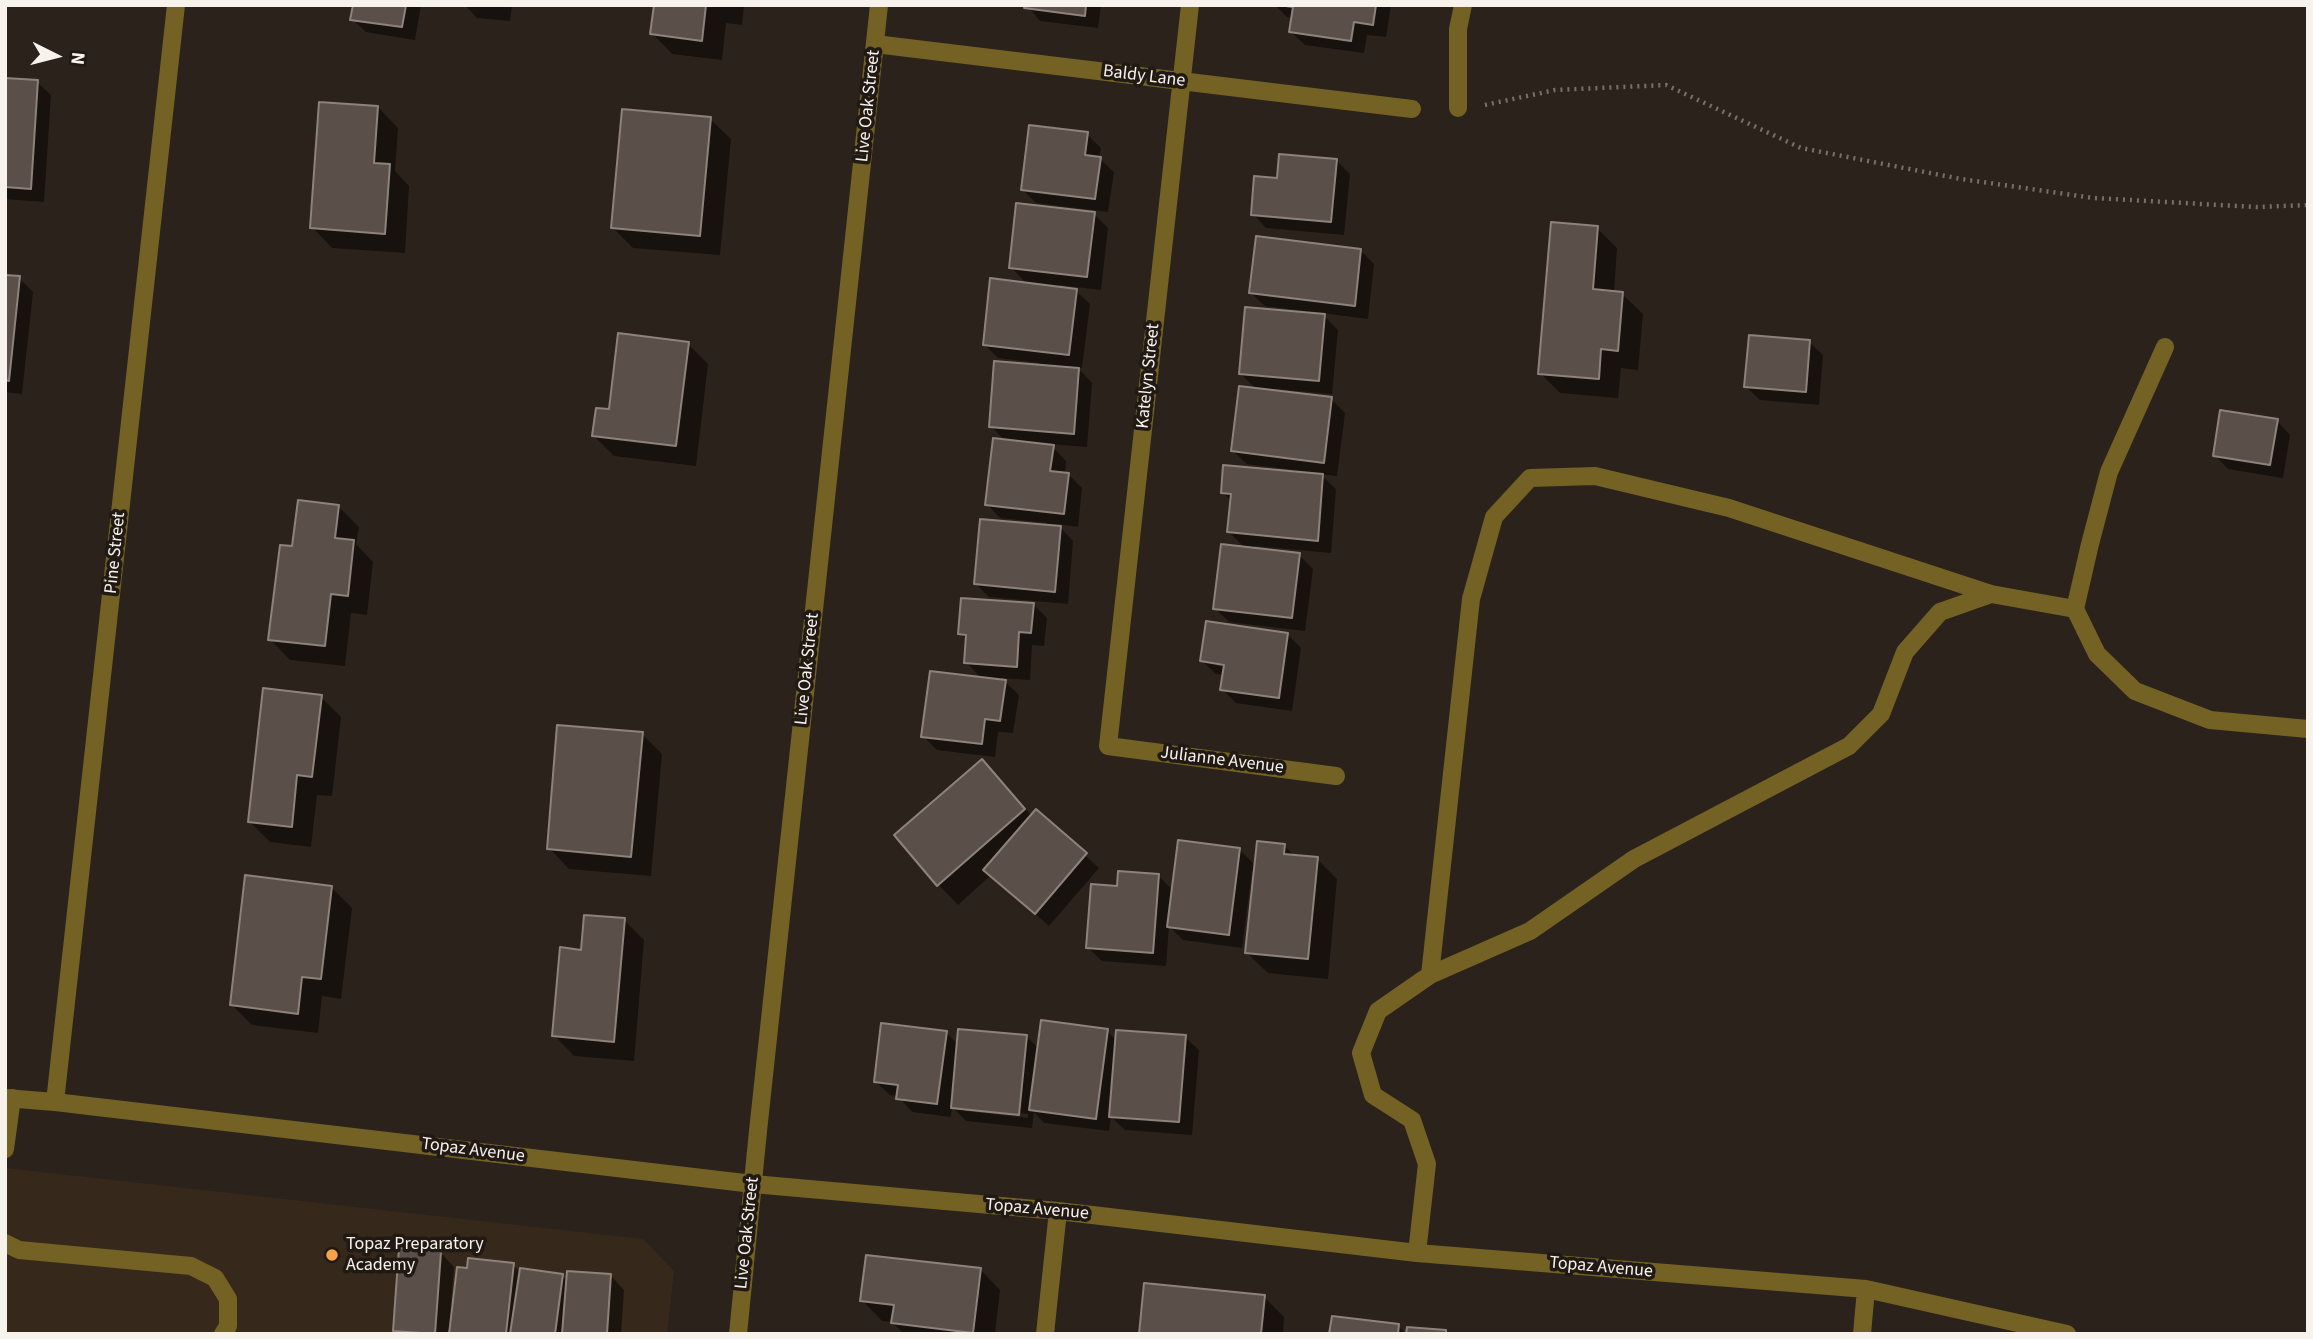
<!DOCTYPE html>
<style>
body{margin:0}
#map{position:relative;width:2313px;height:1339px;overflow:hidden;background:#2b221c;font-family:"Source Sans 3",sans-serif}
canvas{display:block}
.frame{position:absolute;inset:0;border:7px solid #f8f2ed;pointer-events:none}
.north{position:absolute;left:21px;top:21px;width:70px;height:70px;-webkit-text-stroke:5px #211913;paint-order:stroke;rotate:96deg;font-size:19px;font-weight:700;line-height:28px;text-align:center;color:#f8f2ed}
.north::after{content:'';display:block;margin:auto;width:24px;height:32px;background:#f8f2ed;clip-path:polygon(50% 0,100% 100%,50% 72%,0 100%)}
</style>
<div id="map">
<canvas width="2313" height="1339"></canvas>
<div class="frame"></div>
<div class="north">N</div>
</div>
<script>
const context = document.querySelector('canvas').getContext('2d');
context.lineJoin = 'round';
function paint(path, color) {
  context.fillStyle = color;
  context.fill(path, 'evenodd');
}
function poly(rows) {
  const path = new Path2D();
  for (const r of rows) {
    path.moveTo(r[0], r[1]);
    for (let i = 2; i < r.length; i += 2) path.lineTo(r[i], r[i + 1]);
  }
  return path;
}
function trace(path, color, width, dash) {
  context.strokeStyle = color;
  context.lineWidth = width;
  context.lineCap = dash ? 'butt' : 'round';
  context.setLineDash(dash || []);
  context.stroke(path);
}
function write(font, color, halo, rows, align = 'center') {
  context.font = font + ' "Source Sans 3",sans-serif';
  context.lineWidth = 7;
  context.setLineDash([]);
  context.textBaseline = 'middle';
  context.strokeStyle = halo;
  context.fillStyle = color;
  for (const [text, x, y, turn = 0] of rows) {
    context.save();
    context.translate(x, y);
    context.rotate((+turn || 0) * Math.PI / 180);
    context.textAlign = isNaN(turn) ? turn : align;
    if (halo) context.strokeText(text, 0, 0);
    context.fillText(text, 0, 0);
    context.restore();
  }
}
paint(poly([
 [5,1168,643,1239,674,1271,667,1334,5,1334]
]), '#36291b');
paint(poly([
 [347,5,421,5,415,40,366,32,352,19,354,10],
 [465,5,512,5,510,21,477,18],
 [656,5,744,5,742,25,726,23,722,60,672,54,652,33],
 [1027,5,1101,5,1098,28,1040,21],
 [1275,5,1391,5,1386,37,1367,35,1364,53,1305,45,1291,32,1293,18,1287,17],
 [5,80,37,82,51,95,44,202,5,199],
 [378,107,398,128,395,171,409,186,405,253,332,248,312,227],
 [710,119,731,139,720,255,633,248,613,228],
 [1087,134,1101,148,1099,158,1114,172,1108,212,1036,203,1023,190],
 [1337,161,1350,174,1344,235,1266,228,1253,214,1279,180],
 [1094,214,1108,228,1101,290,1059,285,1058,288,1076,291,1090,304,1082,368,1077,367,1092,383,1087,447,1050,444,1066,461,1065,474,1069,475,1082,488,1078,527,1057,524,1073,541,1068,604,989,597,975,583,1047,527,1047,523,1000,518,987,504,1006,442,991,426,1039,366,1039,363,998,358,984,344,1028,285,1011,267],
 [1597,228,1617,248,1614,293,1622,294,1643,314,1638,370,1621,368,1618,398,1560,393,1540,373],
 [1361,251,1374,264,1368,319,1321,313,1338,330,1332,394,1275,389,1274,392,1331,399,1345,413,1337,476,1320,474,1336,489,1331,553,1255,546,1255,550,1299,555,1313,569,1305,631,1229,622,1215,608,1246,549,1229,532,1232,501,1223,493,1293,473,1293,470,1247,464,1233,451,1257,390,1241,374,1305,314,1305,311,1265,306,1251,293],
 [5,277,19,278,33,292,22,394,5,392],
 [1809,342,1823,355,1819,405,1760,400,1746,387],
 [688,344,708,364,696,466,614,456,594,436,611,411],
 [2277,421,2290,435,2283,478,2228,469,2215,455],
 [338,506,359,527,356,544,373,562,367,615,351,613,345,666,290,660,270,639,294,548],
 [1033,604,1047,618,1044,646,1032,645,1030,680,1001,678,1019,695,1013,733,998,732,995,757,937,750,923,736,982,679,966,662,967,641,960,633],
 [1287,634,1301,648,1292,711,1236,703,1222,689,1224,675,1216,674,1202,661],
 [321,697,341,717,332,796,317,795,311,847,270,842,250,822],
 [642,734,662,754,651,876,569,869,549,848],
 [982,761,1032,816,1036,811,1099,868,1049,926,991,875,958,905,938,884],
 [1284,846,1296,857,1317,859,1337,879,1328,979,1268,973,1247,953,1255,871,1252,871,1242,948,1183,940,1169,926,1166,966,1102,961,1088,948,1118,888,1158,875,1173,891,1240,850,1256,866],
 [332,888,352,908,341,999,322,996,318,1033,252,1025,232,1005],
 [624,920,644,940,634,1061,574,1056,554,1035,583,952],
 [1107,1031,1117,1041,1185,1037,1199,1050,1192,1135,1125,1130,1111,1117,1109,1131,1044,1123,1034,1112,1032,1128,966,1121,952,1107,951,1117,912,1112,898,1096,890,1095,876,1082,946,1032,958,1045,1026,1036,1039,1049],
 [965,1108,1028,1114,1028,1118,965,1111],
 [441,1253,454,1267,451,1305,454,1305,468,1269,513,1265,521,1273,562,1276,568,1281,611,1276,624,1290,621,1334,398,1334,394,1330],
 [980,1269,1000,1290,995,1334,904,1334,892,1322,882,1321,862,1300],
 [1264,1297,1284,1317,1283,1334,1141,1334],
 [1398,1326,1406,1334,1331,1334]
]), '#0007');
const building = poly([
 [353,5,406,5,402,27,350,20,353,5],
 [654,5,706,5,702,41,650,34,654,5],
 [1025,5,1086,5,1085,16,1024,8,1025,5],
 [1278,5,1376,5,1373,25,1354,22,1351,41,1289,32,1293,7,1278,5],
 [5,78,38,80,31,189,5,187,5,78],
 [319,102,378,106,374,163,390,164,385,234,310,228,319,102],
 [622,109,711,117,700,236,611,228,622,109],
 [1029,125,1088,132,1085,155,1101,157,1095,199,1021,190,1029,125],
 [1279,154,1337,159,1331,222,1251,215,1254,176,1277,178,1279,154],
 [1016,203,1095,212,1087,277,1009,268,1016,203],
 [1551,222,1598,226,1593,289,1623,292,1618,351,1601,349,1599,379,1538,374,1551,222],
 [1256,236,1361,249,1355,306,1249,293,1256,236],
 [5,275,20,276,9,381,5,380,5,275],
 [990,278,1077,289,1069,355,983,345,990,278],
 [1245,307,1325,314,1319,381,1239,374,1245,307],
 [618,333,689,342,676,446,592,436,596,408,609,409,618,333],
 [1749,335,1810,340,1806,392,1744,387,1749,335],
 [994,361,1079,368,1074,434,989,427,994,361],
 [1239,386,1332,397,1324,463,1231,451,1239,386],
 [2220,410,2278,419,2270,465,2213,456,2220,410],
 [993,438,1054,445,1050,471,1069,473,1064,514,985,505,993,438],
 [1223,465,1323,474,1318,541,1227,532,1231,494,1221,493,1223,465],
 [298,500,339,505,335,538,354,540,348,596,331,594,325,646,268,640,280,545,292,546,298,500],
 [980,519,1061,526,1055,592,974,584,980,519],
 [1221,544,1300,553,1292,618,1213,609,1221,544],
 [961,598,1034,603,1031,633,1019,632,1017,667,964,663,966,635,958,634,961,598],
 [1206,621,1288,633,1279,698,1220,690,1224,665,1200,661,1206,621],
 [930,671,1006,680,1000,721,985,719,982,744,921,737,930,671],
 [263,688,322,695,312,777,297,775,292,827,248,822,263,688],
 [557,725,643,732,631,857,547,849,557,725],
 [982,759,1025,809,937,886,894,835,982,759],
 [1036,809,1087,853,1035,914,983,870,1036,809],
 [1178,840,1240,848,1229,935,1167,927,1178,840],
 [1257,841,1285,844,1284,854,1318,857,1308,959,1245,953,1257,841],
 [1118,871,1159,874,1153,953,1086,948,1091,884,1117,886,1118,871],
 [245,875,332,886,321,979,302,977,298,1014,230,1005,245,875],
 [584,915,625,918,614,1042,552,1036,560,947,581,950,584,915],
 [1041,1020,1108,1029,1096,1119,1029,1110,1041,1020],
 [881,1023,947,1031,937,1104,896,1099,898,1085,874,1082,881,1023],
 [958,1029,1027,1035,1019,1115,951,1108,958,1029],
 [1116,1030,1186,1035,1179,1122,1109,1117,1116,1030],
 [399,1248,441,1252,435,1334,393,1331,399,1248],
 [866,1255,981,1268,973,1333,891,1323,894,1305,860,1301,866,1255],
 [468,1258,514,1263,506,1334,449,1334,457,1267,467,1268,468,1258],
 [520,1268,563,1274,555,1334,510,1334,520,1268],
 [567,1271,611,1274,607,1334,562,1334,567,1271],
 [1144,1283,1265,1295,1261,1334,1139,1334,1144,1283],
 [1332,1316,1399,1324,1398,1334,1329,1334,1332,1316],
 [1407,1327,1446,1330,1446,1334,1406,1334,1407,1327]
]);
paint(building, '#5a5049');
trace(building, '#8e837b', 2);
trace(poly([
 [1485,105,1555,90,1666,85,1801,148,1961,179,2094,198,2256,207,2308,205]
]), '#78706a', 4.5, [2, 5]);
trace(poly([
 [1458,108,1458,29,1463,5],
 [1991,594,2075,609,2097,654,2135,691,2210,720,2308,729],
 [2075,609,2090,544,2109,472,2165,347],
 [5,1149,12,1098],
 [5,1243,19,1250,191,1266,215,1278,228,1299,228,1326,223,1334],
 [1417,1253,1427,1164,1412,1120,1373,1095,1361,1053,1378,1011,1430,975,1530,931,1634,859,1849,746,1881,714,1905,652,1940,612,1991,594,1729,508,1595,476,1530,478,1494,517,1471,599,1430,975]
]), '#736224', 18);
trace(poly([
 [1190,5,1108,746,1336,776],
 [875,44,1412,109],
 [55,1102,176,5],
 [753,1184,1058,1211,1417,1253,1866,1289,2067,1334],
 [1045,1334,1058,1211],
 [1862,1334,1866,1289]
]), '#736224', 18);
trace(poly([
 [5,1098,55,1102,753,1184],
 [738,1334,758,1131,879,5]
]), '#736224', 18);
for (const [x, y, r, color] of [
 [332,1255,7,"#f6a247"]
]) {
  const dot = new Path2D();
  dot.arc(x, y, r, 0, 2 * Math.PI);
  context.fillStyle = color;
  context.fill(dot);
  trace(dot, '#211913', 2.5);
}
write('18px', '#f8f2ed', '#211913', [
 ["Baldy Lane",1144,77,7],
 ["Live Oak Street",869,106,-84],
 ["Katelyn Street",1149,376,-84],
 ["Pine Street",116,553,-84],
 ["Live Oak Street",808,669,-84],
 ["Julianne Avenue",1222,761,7],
 ["Topaz Avenue",473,1151,7],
 ["Topaz Avenue",1037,1210,5],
 ["Live Oak Street",748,1233,-84],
 ["Topaz Avenue",1601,1268,5]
]);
write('18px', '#f8f2ed', '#211913', [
 ["Topaz Preparatory",346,1245],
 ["Academy",346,1266]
], 'left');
</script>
